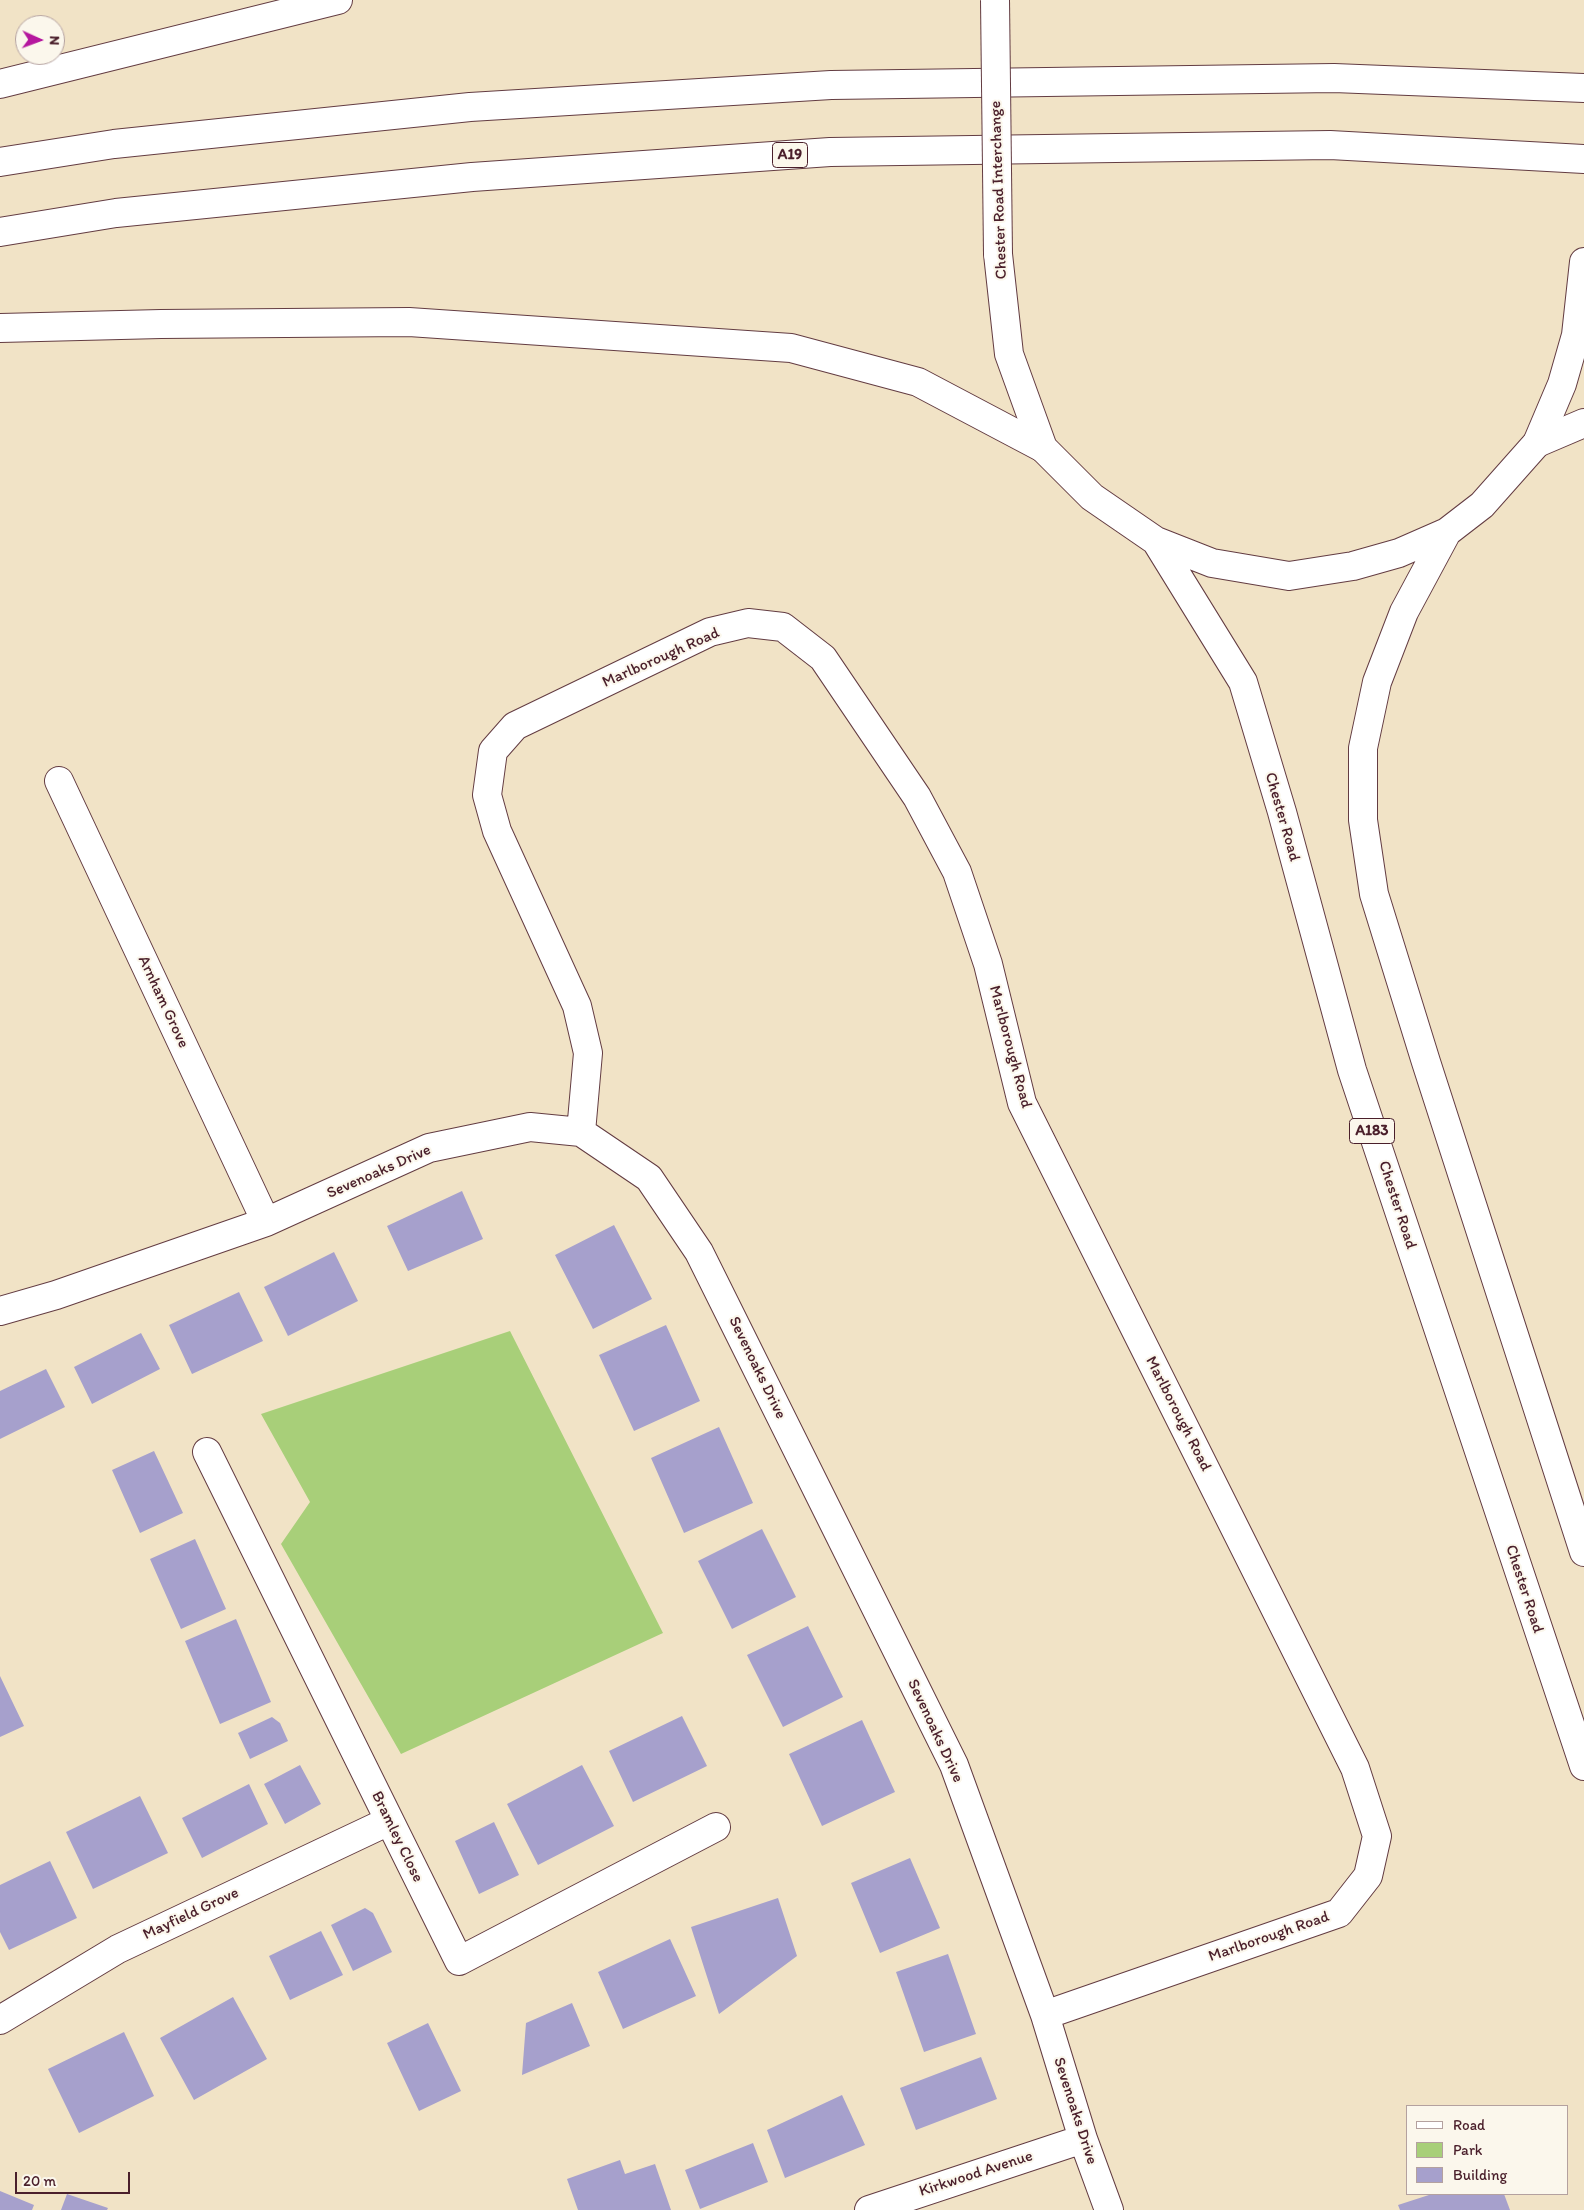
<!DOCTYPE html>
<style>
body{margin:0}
#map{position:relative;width:1584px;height:2210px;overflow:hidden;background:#f1e3c6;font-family:Itim,sans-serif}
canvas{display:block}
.legend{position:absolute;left:1406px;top:2105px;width:162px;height:90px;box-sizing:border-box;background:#fbf7ec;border:1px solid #b4a19f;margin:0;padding:6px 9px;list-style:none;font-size:15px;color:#4a1f2b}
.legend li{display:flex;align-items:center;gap:10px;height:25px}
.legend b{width:25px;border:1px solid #b4a19f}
.north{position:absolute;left:15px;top:15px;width:50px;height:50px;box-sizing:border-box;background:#fbf7ec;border:1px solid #b4a19f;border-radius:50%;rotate:92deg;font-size:14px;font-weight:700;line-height:20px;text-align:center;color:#4a1f2b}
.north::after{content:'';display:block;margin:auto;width:18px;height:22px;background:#b5179e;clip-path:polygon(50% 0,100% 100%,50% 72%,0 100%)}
.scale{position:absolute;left:15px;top:2172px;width:115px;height:22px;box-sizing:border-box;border:2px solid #4a1f2b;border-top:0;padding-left:6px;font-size:15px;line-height:18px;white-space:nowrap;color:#4a1f2b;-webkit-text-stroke:4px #fbf7ec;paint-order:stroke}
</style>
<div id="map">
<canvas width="1584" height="2210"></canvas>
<ul class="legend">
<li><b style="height:6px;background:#fff"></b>Road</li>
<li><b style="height:14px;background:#a8cf79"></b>Park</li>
<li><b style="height:14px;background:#a6a0cc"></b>Building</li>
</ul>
<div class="north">N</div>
<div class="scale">20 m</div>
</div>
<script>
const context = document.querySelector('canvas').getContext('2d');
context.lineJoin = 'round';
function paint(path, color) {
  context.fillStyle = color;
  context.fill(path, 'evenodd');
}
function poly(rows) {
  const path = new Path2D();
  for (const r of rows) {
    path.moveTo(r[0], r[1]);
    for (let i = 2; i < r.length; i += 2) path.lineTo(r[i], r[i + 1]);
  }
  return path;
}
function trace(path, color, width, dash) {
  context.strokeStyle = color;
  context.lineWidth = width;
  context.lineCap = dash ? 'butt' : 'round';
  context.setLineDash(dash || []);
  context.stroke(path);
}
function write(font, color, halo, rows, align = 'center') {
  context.font = font + ' Itim,sans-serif';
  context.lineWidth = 4;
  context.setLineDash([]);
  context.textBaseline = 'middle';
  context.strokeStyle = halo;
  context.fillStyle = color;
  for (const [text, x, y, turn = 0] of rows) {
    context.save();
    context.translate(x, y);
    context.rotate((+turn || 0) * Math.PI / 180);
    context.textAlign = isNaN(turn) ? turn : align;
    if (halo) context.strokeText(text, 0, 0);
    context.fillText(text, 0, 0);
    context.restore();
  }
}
paint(poly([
 [510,1331,663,1633,401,1754,281,1544,310,1502,261,1414]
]), '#a8cf79');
paint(poly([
 [462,1191,483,1239,408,1271,387,1226],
 [614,1225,652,1299,593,1329,555,1255],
 [334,1252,358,1301,288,1336,264,1287],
 [239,1292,263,1341,192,1374,169,1325],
 [666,1325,700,1401,634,1431,599,1355],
 [141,1333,160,1369,92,1404,74,1367],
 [46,1369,65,1407,0,1439,0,1391],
 [719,1427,753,1503,684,1533,651,1458],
 [154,1451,183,1513,140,1533,112,1470],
 [762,1529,796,1597,732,1629,698,1561],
 [195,1539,226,1609,181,1629,150,1559],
 [236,1619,271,1702,220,1724,185,1641],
 [808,1626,843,1697,783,1727,747,1655],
 [0,1676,24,1726,0,1737],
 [682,1716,707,1766,633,1802,609,1751],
 [272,1717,280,1723,288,1741,250,1759,238,1733],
 [862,1720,895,1792,822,1826,789,1754],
 [300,1765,321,1804,285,1824,264,1784],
 [582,1765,614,1826,538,1865,507,1804],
 [249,1784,268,1824,202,1858,182,1818],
 [140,1796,168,1853,93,1889,66,1832],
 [494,1822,519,1875,479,1894,455,1841],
 [910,1858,940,1928,880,1953,851,1883],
 [50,1861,77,1918,9,1950,0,1932,0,1885],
 [778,1898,797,1956,719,2014,691,1927],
 [365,1908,373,1913,392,1952,353,1971,331,1925],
 [321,1931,343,1975,290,2000,269,1956],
 [670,1939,696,1996,623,2029,598,1972],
 [948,1954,976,2034,924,2052,896,1972],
 [233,1997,267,2059,194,2100,160,2038],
 [572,2003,590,2046,522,2075,526,2023],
 [428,2023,461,2091,419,2111,387,2043],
 [124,2032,154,2096,79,2133,48,2069],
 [981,2057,997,2099,916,2130,900,2088],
 [842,2095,865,2145,785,2178,767,2130],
 [753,2143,768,2182,700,2209,685,2170],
 [620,2160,625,2174,655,2164,671,2210,578,2210,567,2179],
 [0,2191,34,2205,32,2210,0,2210],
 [67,2194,108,2208,107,2210,61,2210],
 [1432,2194,1504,2194,1510,2210,1400,2210,1398,2205]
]), '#a6a0cc');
const street = poly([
 [59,781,266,1222],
 [581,1132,588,1053,577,1006,497,831,487,795,493,751,515,726,710,632,748,623,783,627,823,658,917,797,957,872,988,964,1022,1103,1355,1768,1377,1836,1368,1876,1339,1913,1045,2015],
 [0,1311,56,1295,266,1222,429,1148,530,1127,581,1132,649,1178,699,1252,954,1765,1045,2015,1083,2139,1109,2210],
 [207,1452,459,1961,716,1827],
 [0,2020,118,1949,389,1821],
 [869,2210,1083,2139]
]);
const primary = poly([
 [998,254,1009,354,1043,448,1092,497,1156,541,1212,563,1289,576,1353,566,1399,553,1447,532,1482,505,1537,443,1562,384,1576,335,1584,262],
 [1447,532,1404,612,1377,682,1363,748,1363,820,1374,894,1426,1062,1584,1552],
 [1156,541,1243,682,1282,812,1352,1070,1584,1766]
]);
const highway = poly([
 [0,84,338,0],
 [0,162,114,144,470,107,831,85,1334,78,1584,88],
 [0,232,116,213,472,177,830,152,1330,145,1584,159],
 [0,328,161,324,409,322,791,348,918,382,1043,448],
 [1537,443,1584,423]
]);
trace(street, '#633c42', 30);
trace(primary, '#633c42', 30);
trace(highway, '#633c42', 30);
trace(street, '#fff', 28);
trace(primary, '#fff', 28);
trace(highway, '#fff', 28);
const primaryBridge = poly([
 [995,0,998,254]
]);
trace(primaryBridge, '#633c42', 30, []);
trace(primaryBridge, '#fff', 28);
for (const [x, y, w] of [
 [790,155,35],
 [1372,1131,45]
]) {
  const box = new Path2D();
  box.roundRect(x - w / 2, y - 12.5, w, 25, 4);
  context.fillStyle = '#fbf7ec';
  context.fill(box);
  trace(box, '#4a1f2b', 1);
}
write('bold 15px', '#4a1f2b', null, [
 ["A19",790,155],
 ["A183",1372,1131]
]);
write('16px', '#4a1f2b', '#fbf7ec', [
 ["Chester Road Interchange",999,190,-92],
 ["Marlborough Road",661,658,-24],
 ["Chester Road",1282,817,74],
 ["Arnham Grove",163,1002,65],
 ["Marlborough Road",1010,1047,75],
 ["Sevenoaks Drive",379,1172,-24],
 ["Chester Road",1397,1205,72],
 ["Sevenoaks Drive",757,1368,64],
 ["Marlborough Road",1178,1414,63],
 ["Chester Road",1524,1589,72],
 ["Sevenoaks Drive",935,1731,65],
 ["Bramley Close",397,1837,64],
 ["Mayfield Grove",191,1914,-25],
 ["Marlborough Road",1269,1937,-19],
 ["Sevenoaks Drive",1075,2111,72],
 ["Kirkwood Avenue",976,2174,-18]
]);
</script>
